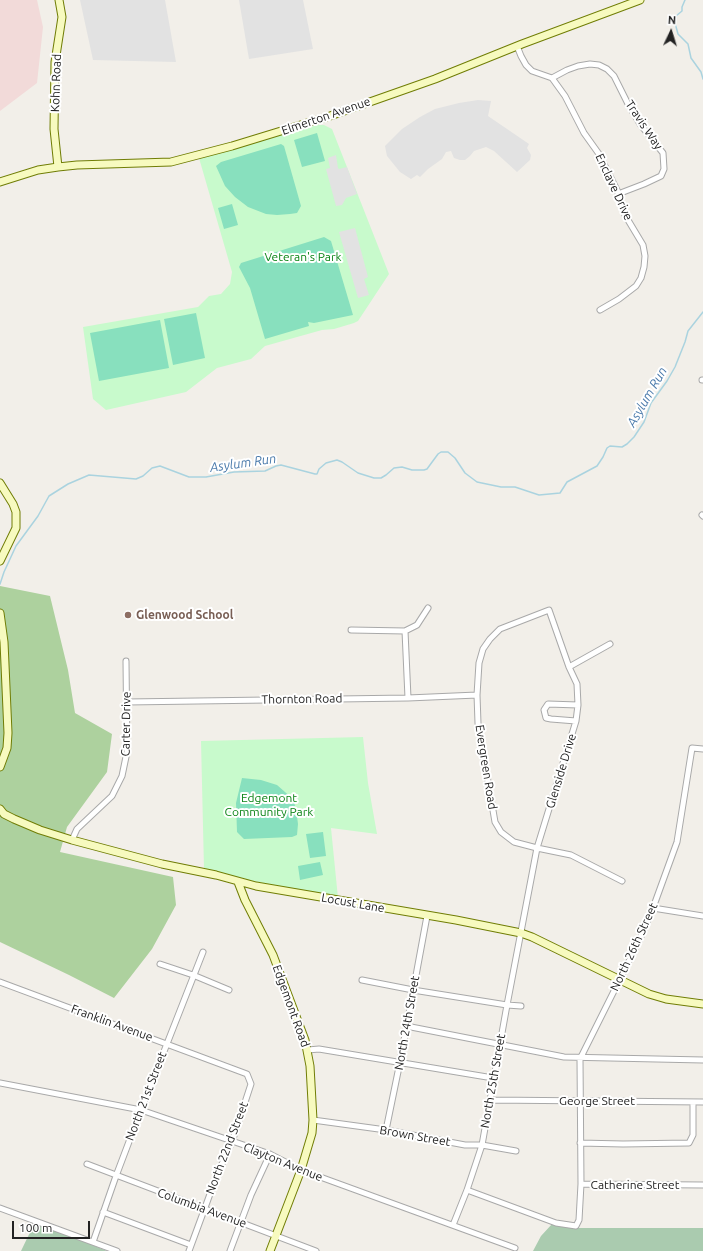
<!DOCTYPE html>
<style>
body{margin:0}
#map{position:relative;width:703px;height:1251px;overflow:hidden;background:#f2efe9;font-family:Ubuntu,sans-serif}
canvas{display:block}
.north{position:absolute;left:651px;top:12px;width:40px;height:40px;-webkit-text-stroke:3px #fff;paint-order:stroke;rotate:4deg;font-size:11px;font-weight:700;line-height:16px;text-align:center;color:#222}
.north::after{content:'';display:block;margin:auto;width:14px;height:18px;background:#222;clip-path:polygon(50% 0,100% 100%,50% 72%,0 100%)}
.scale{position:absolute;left:12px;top:1221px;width:78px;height:18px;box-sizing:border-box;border:2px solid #222;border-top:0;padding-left:5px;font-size:12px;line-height:14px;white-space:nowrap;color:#222;-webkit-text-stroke:3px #fff;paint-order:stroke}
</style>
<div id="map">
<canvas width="703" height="1251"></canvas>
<div class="north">N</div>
<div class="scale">100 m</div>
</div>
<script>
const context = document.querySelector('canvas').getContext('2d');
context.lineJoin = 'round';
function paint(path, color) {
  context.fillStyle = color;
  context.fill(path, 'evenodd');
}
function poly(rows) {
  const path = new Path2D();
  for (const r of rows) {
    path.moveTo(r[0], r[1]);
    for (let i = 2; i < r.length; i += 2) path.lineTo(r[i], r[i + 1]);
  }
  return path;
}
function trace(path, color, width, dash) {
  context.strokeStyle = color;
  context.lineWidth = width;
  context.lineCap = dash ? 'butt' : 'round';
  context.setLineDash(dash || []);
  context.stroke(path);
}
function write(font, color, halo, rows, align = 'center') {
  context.font = font + ' Ubuntu,sans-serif';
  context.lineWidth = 4;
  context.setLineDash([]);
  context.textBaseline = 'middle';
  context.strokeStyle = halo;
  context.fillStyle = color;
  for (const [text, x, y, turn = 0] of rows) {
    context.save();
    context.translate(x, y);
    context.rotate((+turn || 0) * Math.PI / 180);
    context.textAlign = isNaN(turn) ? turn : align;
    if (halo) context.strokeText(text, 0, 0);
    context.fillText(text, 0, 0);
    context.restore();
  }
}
paint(poly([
 [0,0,37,0,43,27,37,83,0,111]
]), '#f2dad9');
paint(poly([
 [0,586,50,596,68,670,75,713,112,734,107,772,67,827,60,852,173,877,176,905,152,949,114,998,69,975,0,942]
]), '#add19e');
paint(poly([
 [34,1224,73,1237,107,1251,21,1251],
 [552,1224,575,1228,703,1228,703,1251,533,1251,541,1236]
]), '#aacbaf');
paint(poly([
 [318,125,324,125,332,129,389,274,358,321,354,323,334,329,322,330,265,346,251,359,217,368,186,392,106,410,93,399,83,327,198,307,209,296,221,294,230,284,232,272,199,158,305,127],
 [363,737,368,783,377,834,331,828,338,898,248,880,204,869,201,741]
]), '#c8facc');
paint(poly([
 [317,133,325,161,302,167,294,140],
 [281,144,284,146,301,206,297,213,290,214,277,215,266,214,248,207,235,197,225,186,216,166,221,162],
 [232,204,238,225,224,229,218,208],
 [324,237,331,241,353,315,314,323,308,322,309,326,265,339,250,288,239,267,241,263],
 [196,313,205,358,173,365,164,319],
 [160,320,169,368,99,381,90,333],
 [242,778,261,780,277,785,293,799,296,809,298,824,297,835,292,837,244,839,237,832,236,803],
 [323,832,326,856,310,858,306,834],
 [320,862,323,875,300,880,298,866]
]), '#88e0be');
paint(poly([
 [80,0,165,0,176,62,93,60],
 [239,0,303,0,313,49,249,59],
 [478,100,491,101,488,116,529,144,527,148,531,155,530,160,517,172,494,151,486,147,474,151,470,156,465,160,460,160,454,158,451,151,446,152,442,159,428,169,420,177,417,175,411,179,400,172,387,156,385,146,402,129,420,117,435,109,459,103],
 [336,155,338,168,339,169,347,167,357,194,346,198,342,205,336,206,326,169,330,168,328,158],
 [355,228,368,277,364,279,369,295,358,298,339,232]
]), '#e2e2e2');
trace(poly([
 [685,0,682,7,682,11,676,16,675,23,678,34,688,44,691,58,701,72,703,79],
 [0,584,4,572,16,546,38,516,49,496,68,484,89,475,136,479,143,476,152,468,160,466,189,477,206,477,234,472,265,471,276,466,281,465,315,474,317,474,319,469,326,463,337,460,342,462,358,473,374,478,381,478,386,475,394,468,402,467,412,470,424,470,427,469,438,454,441,452,448,452,455,458,465,473,477,482,501,487,515,487,539,495,560,493,567,482,597,466,603,457,607,448,610,446,622,447,627,444,634,437,644,422,651,403,667,381,675,367,685,342,688,331,703,312]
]), '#aad3df', 1.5);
const street = poly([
 [517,46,521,56,526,65,532,71,552,78,565,96,584,133,599,154,618,192,625,215,643,245,645,256,644,267,641,278,636,286,619,299,600,310],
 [552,78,567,70,578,66,590,64,599,65,607,69,614,76,628,104,640,124,663,153,664,169,661,176,644,184,618,194],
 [702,380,703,380],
 [702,515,703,516],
 [351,630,405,631,417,625,428,608],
 [405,631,408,698],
 [569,667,610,644],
 [127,702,408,698,477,695],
 [576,721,551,719,546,718,544,710,548,704,578,705],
 [72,840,77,829,112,796,122,776,127,752,126,661],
 [653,908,703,916],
 [160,964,193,975,229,990],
 [362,980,413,990,507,1005,521,1006],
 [0,982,247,1074,251,1084,232,1142,217,1175,189,1251],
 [406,1026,564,1057,703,1060],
 [308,1050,319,1049,493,1078],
 [0,1083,141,1110,270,1154,301,1170,515,1248],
 [490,1100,703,1102],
 [313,1120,386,1130,465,1145,482,1145,516,1151],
 [386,1130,400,1062,427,916],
 [580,1143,623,1144,689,1143,693,1135,693,1102],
 [87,1164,316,1251],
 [581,1184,703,1185],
 [467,1190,556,1223,576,1226,579,1220,581,1184,580,1059,640,939,653,908,677,842,692,748,703,749],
 [0,1208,117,1251],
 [103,1212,191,1245],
 [453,1225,467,1190,482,1145,507,1005,537,848,576,721,578,705,577,684,569,667,549,610,500,629,490,639,483,649,479,663,477,695,478,723,495,822,501,832,514,842,537,848,571,855,622,881],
 [93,1242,116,1176,141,1110,203,952],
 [230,1251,251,1195,270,1154]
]);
const secondary = poly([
 [58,167,54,129,55,62,62,17,59,0],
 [0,182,38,170,58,167,77,165,171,162,232,146,330,116,435,79,522,44,640,0],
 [0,483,13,504,16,512,16,528,0,561],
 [0,613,4,642,8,733,7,748,0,767],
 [0,809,4,814,14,819,40,830,72,840,162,864,216,875,256,886,456,920,521,933,532,937,649,994,666,999,703,1004],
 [238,882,245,900,273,955,305,1040,310,1066,313,1120,312,1133,301,1170,270,1251]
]);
trace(street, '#a9a9a9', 7);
trace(secondary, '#707d05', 9);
trace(street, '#fff', 5);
trace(secondary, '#f7fabf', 7);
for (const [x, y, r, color] of [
 [128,615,4,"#8d6e63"]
]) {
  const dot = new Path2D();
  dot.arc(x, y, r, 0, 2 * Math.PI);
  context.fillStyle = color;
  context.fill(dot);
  trace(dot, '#fff', 1.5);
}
write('12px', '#222', '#fff', [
 ["Kohn Road",56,83,-88],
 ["Elmerton Avenue",326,116,-19],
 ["Travis Way",644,125,56],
 ["Enclave Drive",614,187,65],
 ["Thornton Road",302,699,-1],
 ["Carter Drive",126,724,-89],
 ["Evergreen Road",486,767,81],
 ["Glenside Drive",561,771,-73],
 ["Locust Lane",353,903,10],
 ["North 26th Street",634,947,-65],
 ["Edgemont Road",291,1006,70],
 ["Franklin Avenue",112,1023,20],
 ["North 24th Street",407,1023,-80],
 ["North 25th Street",493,1081,-80],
 ["North 21st Street",146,1096,-69],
 ["George Street",597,1101],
 ["Brown Street",415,1136,10],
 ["North 22nd Street",227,1148,-69],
 ["Clayton Avenue",283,1162,22],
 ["Catherine Street",635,1185],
 ["Columbia Avenue",202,1208,20]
]);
write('12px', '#0c8416', '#fff', [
 ["Veteran's Park",303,257],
 ["Edgemont",269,798],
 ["Community Park",269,812]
]);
write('bold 12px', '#785e54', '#fff', [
 ["Glenwood School",136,615]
], 'left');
write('italic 13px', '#4a7aab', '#fff', [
 ["Asylum Run",647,397,-60],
 ["Asylum Run",243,463,-8]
]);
</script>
